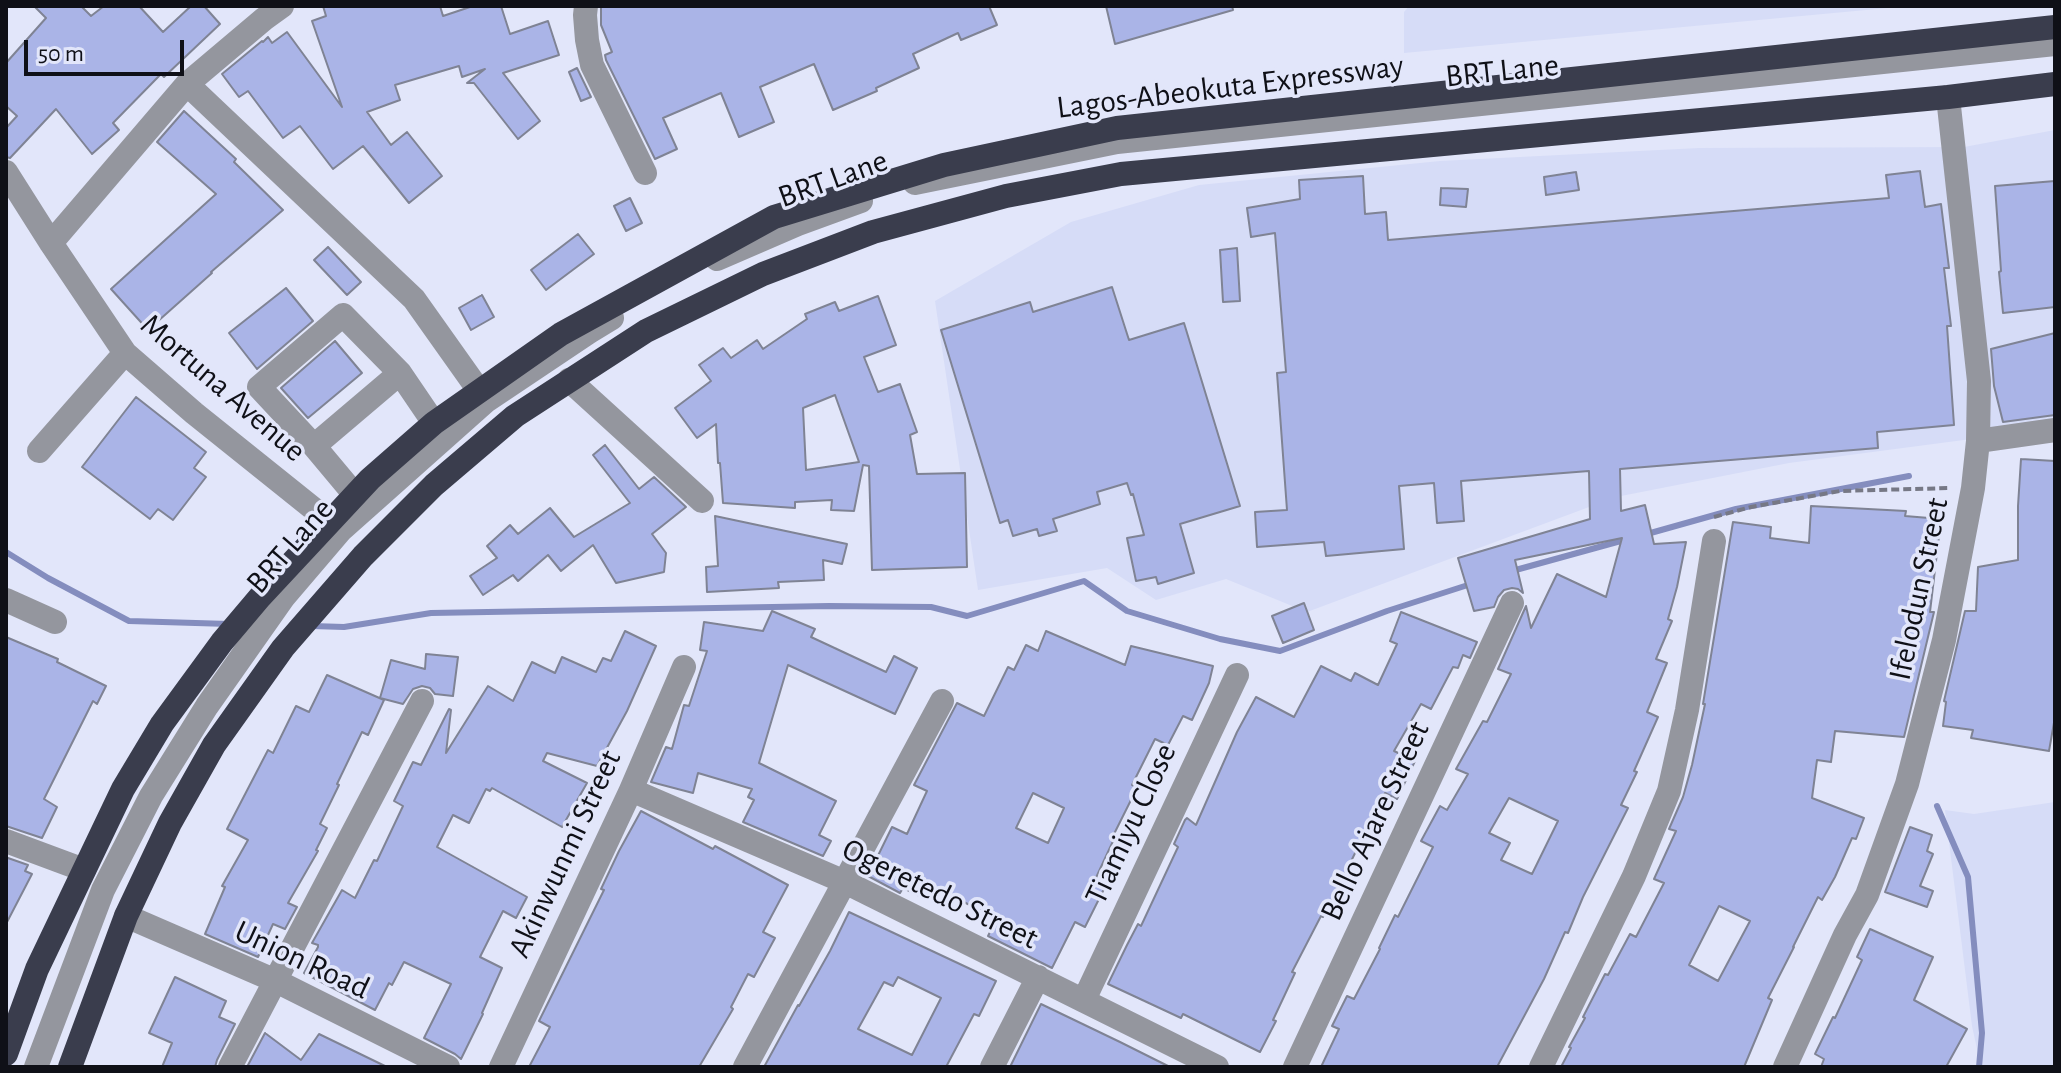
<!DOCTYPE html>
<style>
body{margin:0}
#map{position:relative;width:2061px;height:1073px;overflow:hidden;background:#e2e6fa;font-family:"Alegreya Sans",sans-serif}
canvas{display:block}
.frame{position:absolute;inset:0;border:8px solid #0f1017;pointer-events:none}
.scale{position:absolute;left:24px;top:40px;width:160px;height:36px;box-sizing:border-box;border:4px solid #0f1017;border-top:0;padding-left:10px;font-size:24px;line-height:28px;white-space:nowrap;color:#0f1017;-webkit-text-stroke:6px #e2e6fa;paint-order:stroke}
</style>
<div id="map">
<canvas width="2061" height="1073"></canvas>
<div class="frame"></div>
<div class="scale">50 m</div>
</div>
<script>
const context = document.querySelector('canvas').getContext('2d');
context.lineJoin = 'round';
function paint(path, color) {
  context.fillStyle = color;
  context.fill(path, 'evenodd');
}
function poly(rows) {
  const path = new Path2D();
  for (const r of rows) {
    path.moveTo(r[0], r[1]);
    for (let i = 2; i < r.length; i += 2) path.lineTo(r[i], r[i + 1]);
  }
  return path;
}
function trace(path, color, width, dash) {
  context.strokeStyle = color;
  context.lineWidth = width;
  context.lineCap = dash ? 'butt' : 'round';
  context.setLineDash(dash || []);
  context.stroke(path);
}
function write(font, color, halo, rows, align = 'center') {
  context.font = font + ' "Alegreya Sans",sans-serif';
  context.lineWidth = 7;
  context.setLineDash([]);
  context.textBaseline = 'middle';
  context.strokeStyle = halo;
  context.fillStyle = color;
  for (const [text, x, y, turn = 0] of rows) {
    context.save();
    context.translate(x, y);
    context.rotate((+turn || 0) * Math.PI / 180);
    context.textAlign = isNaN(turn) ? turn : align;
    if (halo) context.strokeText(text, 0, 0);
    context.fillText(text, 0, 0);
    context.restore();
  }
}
paint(poly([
 [1409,6,1909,6,1404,53,1404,12],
 [2055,130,2055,428,1789,463,1616,497,1307,612,1226,579,1156,600,1107,568,978,590,935,301,1071,222,1199,185,1440,161,1699,148,1964,147],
 [2055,802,2055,1067,1981,1067,1972,1026,1945,810,1974,814]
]), '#d6dcf7');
trace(poly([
 [1647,534,1736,509,1909,476],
 [6,552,48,578,129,621,229,624],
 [1512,571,1628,539],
 [312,626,344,627,431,613,829,606,931,607,967,616,1084,581,1127,611,1220,639,1280,651,1387,611,1471,584],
 [1937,806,1968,877,1982,1033,1979,1067]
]), '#848dbe', 6);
const building = poly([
 [34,6,81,6,91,16,104,6,139,6,163,32,191,6,204,6,220,24,164,77,161,74,113,123,119,130,92,154,56,109,10,158,6,157,6,128,17,116,6,106,6,63,46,18,34,6],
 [323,6,440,6,443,16,473,6,501,6,510,34,548,21,559,55,503,73,540,121,518,139,474,83,467,83,485,69,462,77,459,66,395,85,400,100,367,112,391,145,407,132,442,176,409,203,363,146,333,169,300,126,283,138,248,91,239,97,222,74,262,41,263,42,268,37,272,43,287,32,342,107,312,21,326,16,323,6],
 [601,6,989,6,997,25,961,40,958,33,913,54,919,68,876,88,877,91,833,110,814,64,760,87,774,122,739,137,721,93,663,118,677,149,655,159,606,60,605,55,612,52,601,25,601,6],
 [1106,6,1232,6,1233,10,1115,44,1106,6],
 [577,68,591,97,581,101,569,72,577,68],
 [184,111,236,159,234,162,283,210,211,272,212,273,148,330,111,289,216,194,157,142,184,111],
 [1920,171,1925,207,1941,204,1949,268,1944,268,1951,326,1947,326,1954,425,1877,432,1878,448,1620,469,1621,511,1645,505,1654,544,1686,542,1677,587,1668,619,1672,621,1656,659,1667,663,1647,712,1658,717,1634,771,1637,772,1621,805,1628,808,1583,897,1568,933,1565,932,1544,979,1497,1067,1321,1067,1339,1029,1332,1026,1347,996,1354,999,1380,949,1379,948,1395,915,1398,917,1433,847,1421,841,1440,806,1447,810,1468,774,1456,769,1483,721,1487,722,1511,674,1498,669,1526,606,1531,628,1557,574,1606,597,1622,538,1515,560,1523,593,1518,589,1512,588,1504,590,1498,597,1494,607,1474,611,1458,558,1590,519,1589,471,1461,481,1464,521,1437,523,1434,483,1399,486,1404,549,1326,556,1324,542,1257,547,1255,512,1287,510,1277,373,1286,372,1275,233,1251,237,1247,208,1300,199,1299,180,1363,176,1365,214,1386,212,1388,240,1889,198,1886,175,1920,171],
 [1509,798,1558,821,1532,874,1501,860,1510,843,1489,833,1509,798],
 [1576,172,1579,190,1546,195,1544,177,1576,172],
 [2055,181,2055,307,2003,313,1999,272,2001,271,1995,186,2055,181],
 [1441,188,1468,189,1466,207,1440,205,1441,188],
 [630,198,642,223,626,231,614,206,630,198],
 [578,234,594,254,546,290,531,270,578,234],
 [328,247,361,282,347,295,314,260,328,247],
 [1237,248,1240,301,1223,302,1220,250,1237,248],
 [1112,287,1129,340,1184,323,1240,506,1180,524,1194,573,1158,584,1156,577,1136,581,1127,538,1144,535,1133,494,1131,495,1127,483,1097,492,1100,504,1053,519,1057,531,1039,536,1037,529,1013,536,1008,520,1000,523,941,330,1030,302,1033,312,1112,287],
 [286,288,313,321,257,369,229,333,286,288],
 [482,295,494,317,471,330,459,308,482,295],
 [878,296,896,345,864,357,878,392,900,384,917,432,910,435,917,474,965,473,967,567,872,570,869,466,863,465,854,511,831,510,832,500,795,502,795,508,723,503,720,463,718,463,716,424,697,438,675,408,711,381,699,365,723,348,731,358,757,340,763,349,807,319,805,314,835,302,839,311,878,296],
 [835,395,859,462,806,470,803,408,835,395],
 [2055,333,2055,415,2003,422,1994,386,1991,349,2055,333],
 [335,341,362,373,308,418,281,388,335,341],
 [136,397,206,452,194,468,206,477,173,520,158,509,150,519,82,467,136,397],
 [605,445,639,489,654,477,686,507,652,534,666,553,664,572,616,583,593,545,561,571,548,555,518,581,513,575,483,595,470,576,497,558,487,546,510,525,518,534,550,508,574,537,630,503,593,455,605,445],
 [2021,459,2055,461,2055,717,2049,751,1971,738,1973,730,1943,726,1946,702,1944,701,1965,611,1976,611,1978,567,2018,560,2018,506,2021,459],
 [1811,506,1906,511,1905,516,1941,519,1930,612,1934,612,1904,737,1835,731,1831,762,1817,760,1812,798,1864,818,1856,839,1852,838,1835,877,1822,900,1818,897,1793,947,1794,947,1768,998,1772,1000,1744,1067,1561,1067,1571,1048,1569,1047,1585,1018,1583,1017,1605,974,1608,975,1630,934,1636,937,1664,883,1654,879,1676,831,1669,829,1683,797,1692,765,1705,704,1703,704,1733,522,1771,527,1770,538,1809,543,1811,506],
 [1719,906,1750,921,1718,981,1689,965,1719,906],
 [715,516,847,544,842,564,823,560,824,580,778,582,779,588,707,592,706,567,718,566,715,516],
 [1304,603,1314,630,1283,643,1272,616,1304,603],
 [772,611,815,629,811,637,886,672,894,656,917,668,895,714,788,665,759,763,836,801,819,835,831,841,823,856,743,822,754,800,748,797,752,789,698,773,693,793,651,782,666,747,672,749,684,705,689,706,707,651,700,650,704,622,763,631,772,611],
 [1401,612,1477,642,1470,658,1463,655,1458,668,1453,667,1431,709,1421,704,1394,751,1415,761,1397,799,1385,793,1358,845,1359,845,1338,888,1323,917,1321,916,1292,972,1295,973,1273,1020,1276,1021,1260,1052,1183,1014,1181,1018,1108,984,1127,945,1138,924,1141,926,1178,847,1174,844,1185,820,1187,818,1196,825,1237,732,1256,697,1294,717,1321,666,1351,681,1355,673,1378,685,1397,644,1390,641,1401,612],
 [625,631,656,646,627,711,597,766,547,753,543,761,587,783,562,827,492,788,490,791,486,789,469,823,453,815,437,847,527,897,516,918,503,911,480,957,502,968,482,1013,483,1014,461,1059,455,1054,424,1038,451,984,404,962,392,985,389,983,375,1010,304,973,318,947,318,945,312,943,342,890,355,898,374,860,377,861,403,806,394,801,413,762,421,765,449,709,451,710,446,753,488,686,513,701,532,662,555,673,562,657,596,672,603,658,611,661,625,631],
 [1046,631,1125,665,1131,646,1213,666,1209,683,1192,720,1183,716,1168,745,1155,739,1132,785,1137,788,1112,838,1114,839,1094,882,1105,887,1085,927,1075,922,1052,968,988,936,997,918,926,884,920,896,903,888,900,893,868,876,892,827,907,834,927,791,914,785,957,703,984,716,1008,667,1014,670,1026,645,1038,651,1046,631],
 [1033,793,1064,808,1048,843,1016,828,1033,793],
 [6,637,58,659,57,662,106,686,97,704,93,701,44,799,57,807,42,838,6,826,6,637],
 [426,654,458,657,453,696,435,694,430,688,422,686,413,689,403,704,380,698,391,660,425,669,426,654],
 [327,675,384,700,368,735,362,732,337,784,339,785,320,824,327,828,316,850,318,851,288,903,297,907,285,929,273,924,258,957,205,934,225,887,222,886,248,840,227,829,268,750,273,753,296,706,309,712,327,675],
 [641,811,713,849,715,846,788,885,763,932,775,938,754,977,748,974,731,1007,733,1009,699,1067,529,1067,550,1027,539,1021,604,890,601,889,619,851,641,811],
 [1910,827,1932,835,1927,851,1933,854,1920,886,1933,891,1927,907,1885,892,1910,827],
 [8,858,28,865,25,871,32,874,6,924,6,861,8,858],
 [849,912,996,981,979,1016,974,1014,946,1067,764,1067,798,1005,799,1006,830,951,849,912],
 [898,977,941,998,912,1055,858,1029,884,982,893,986,898,977],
 [1870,929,1933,957,1914,1000,1967,1029,1946,1067,1821,1067,1824,1059,1815,1054,1833,1017,1835,1018,1862,960,1857,957,1870,929],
 [175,977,226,1001,219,1017,235,1024,217,1060,215,1067,162,1067,172,1043,149,1033,175,977],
 [1041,1004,1120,1042,1170,1067,1010,1067,1041,1004],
 [265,1033,301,1060,319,1034,387,1067,247,1067,265,1033]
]);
paint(building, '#aab4e7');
trace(building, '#7f8394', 2);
trace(poly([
 [1714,517,1751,507,1840,491,1951,488]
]), '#767885', 4, [8, 4]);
trace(poly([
 [586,6,585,15,587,40,592,65,645,173],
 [187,84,414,299,480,392],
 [6,172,51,243,125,353,194,413,330,522],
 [915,183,1117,142,2055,44],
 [51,243,187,84,264,19,282,6],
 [717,259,798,224,861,201],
 [569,380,702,501],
 [1978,441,2055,430],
 [314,446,400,373],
 [39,451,125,353],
 [355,495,314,446,259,387,343,315,400,373,434,423],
 [6,600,55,622],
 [631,790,845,882,1217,1067],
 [6,841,84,870],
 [126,916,276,981,448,1067],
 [1084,1000,1237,675],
 [36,1067,103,890,151,796,207,706,283,598,341,530,486,401,589,332,612,318],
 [230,1067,422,701],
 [501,1067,631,790,684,667],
 [745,1067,942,701],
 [992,1067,1038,977],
 [1295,1067,1512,603],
 [1541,1067,1634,876,1669,791,1687,710,1714,541],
 [1785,1067,1845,935,1867,895,1907,784,1944,640,1973,488,1978,441,1979,381,1948,97]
]), '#94969e', 24);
trace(poly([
 [6,1054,37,969,123,789,162,724,222,642,260,597,370,479,434,423,561,334,774,217,944,165,1117,128,2055,27],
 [70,1067,126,916,170,823,214,745,283,648,363,556,434,485,515,416,646,331,763,274,873,232,1006,196,1121,174,1948,97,2055,84]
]), '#3a3d4d', 24);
write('32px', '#0f1017', '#e2e6fa', [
 ["BRT Lane",1502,71,-6],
 ["Lagos-Abeokuta Expressway",1230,87,-7],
 ["BRT Lane",833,179,-20],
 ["Mortuna Avenue",223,388,41],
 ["BRT Lane",290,546,-49],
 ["Ifelodun Street",1919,589,-78],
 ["Bello Ajare Street",1375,821,-65],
 ["Tiamiyu Close",1131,824,-65],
 ["Akinwunmi Street",565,854,-65],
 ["Ogeretedo Street",940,894,26],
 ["Union Road",302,960,25]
]);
</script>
